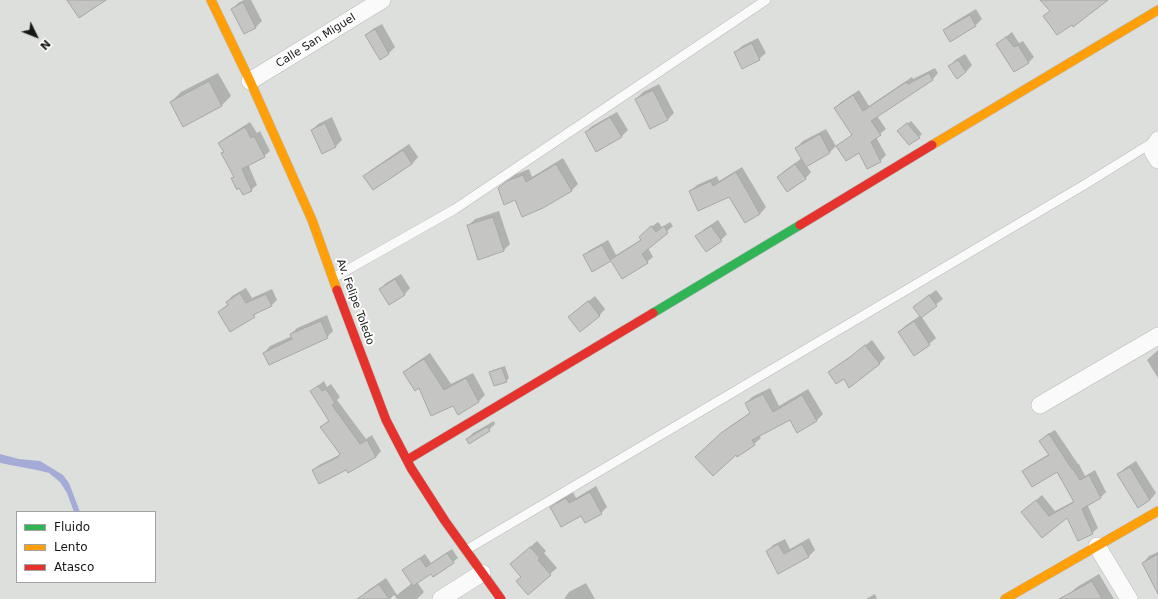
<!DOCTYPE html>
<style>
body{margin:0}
#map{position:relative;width:1158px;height:599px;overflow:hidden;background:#dddfdc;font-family:"DejaVu Sans",sans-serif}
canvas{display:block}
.legend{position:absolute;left:16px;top:511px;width:140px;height:72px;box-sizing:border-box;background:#fff;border:1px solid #a2a3a2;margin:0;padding:5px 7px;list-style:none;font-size:12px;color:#161816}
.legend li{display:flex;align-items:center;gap:8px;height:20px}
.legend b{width:20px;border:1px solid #a2a3a2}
.north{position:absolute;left:16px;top:16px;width:40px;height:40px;-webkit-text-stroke:3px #fff;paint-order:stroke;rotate:133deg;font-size:11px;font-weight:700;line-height:16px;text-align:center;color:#161816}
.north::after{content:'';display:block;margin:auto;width:14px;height:18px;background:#161816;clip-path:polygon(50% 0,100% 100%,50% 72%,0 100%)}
</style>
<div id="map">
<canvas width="1158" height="599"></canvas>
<ul class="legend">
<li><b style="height:5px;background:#30b455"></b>Fluido</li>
<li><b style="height:5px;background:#ff9f0a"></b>Lento</li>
<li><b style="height:5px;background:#e5322d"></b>Atasco</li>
</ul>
<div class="north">N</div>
</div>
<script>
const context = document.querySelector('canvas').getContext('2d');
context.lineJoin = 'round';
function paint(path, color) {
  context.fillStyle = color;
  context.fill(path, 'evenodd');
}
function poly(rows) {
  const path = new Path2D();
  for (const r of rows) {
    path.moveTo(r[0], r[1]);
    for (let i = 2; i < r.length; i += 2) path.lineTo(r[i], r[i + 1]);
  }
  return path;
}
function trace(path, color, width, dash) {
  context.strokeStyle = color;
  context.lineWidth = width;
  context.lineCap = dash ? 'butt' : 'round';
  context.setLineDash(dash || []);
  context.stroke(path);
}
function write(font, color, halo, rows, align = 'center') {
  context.font = font + ' "DejaVu Sans",sans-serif';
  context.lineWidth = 4;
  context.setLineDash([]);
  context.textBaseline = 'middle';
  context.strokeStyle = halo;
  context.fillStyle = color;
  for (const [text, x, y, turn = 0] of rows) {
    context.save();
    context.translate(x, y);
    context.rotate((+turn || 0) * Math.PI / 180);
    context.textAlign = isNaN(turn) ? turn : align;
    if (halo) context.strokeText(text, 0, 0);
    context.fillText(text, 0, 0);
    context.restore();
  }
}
paint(poly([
 [0,454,19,459,40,461,63,475,69,483,80,512,74,512,67,493,60,482,49,473,37,470,0,463]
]), '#a4abd7');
paint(poly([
 [244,0,251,0,262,21,256,27,244,33,232,9,238,3],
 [976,9,982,19,976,25,950,40,944,30,951,24],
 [382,24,395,47,389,53,380,59,366,35,373,29],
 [1012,32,1019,43,1023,41,1034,57,1029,62,1014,71,997,44],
 [758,38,766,53,759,59,735,53,742,46],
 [965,54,972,65,966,72,949,67,955,60],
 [935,68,938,73,933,79,877,116,886,129,876,137,886,155,880,161,859,151,837,146,853,134,835,108,841,102,859,90,869,106,912,77,913,79],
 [218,73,231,96,221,106,171,102,181,92],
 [659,84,674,113,667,120,636,99,643,92],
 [617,112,628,130,622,136,597,151,586,132,592,126],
 [332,117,342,140,336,146,322,153,312,130,318,124],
 [911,121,922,134,919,137,902,128],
 [250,122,257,133,260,131,270,151,264,156,248,164,257,185,251,190,233,178,234,176,223,153,224,151,219,143,225,138],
 [826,129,836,146,829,153,806,165,811,172,805,179,778,178,784,171,802,158,796,148,803,141],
 [409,144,418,157,412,164,365,176,371,170],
 [563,158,578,184,572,190,543,207,516,199,499,188,514,175,529,169,532,177],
 [742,167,766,207,760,214,729,195,690,191,697,185,717,176,719,181],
 [499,211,510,244,504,250,468,226,475,219],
 [718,220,727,234,721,240,697,236,703,230],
 [658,222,662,227,670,222,673,226,648,248,653,257,647,262,623,277,612,260,593,270,584,255,590,250,608,240,616,255,642,239,646,231],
 [401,274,410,288,404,295,380,289,386,283],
 [246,288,252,298,272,289,277,300,271,306,258,311,254,316,231,330,219,312,228,304,227,302,232,296],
 [936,290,943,299,921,316,936,338,929,344,914,354,899,332,905,326,921,315,914,307],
 [595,296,605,309,599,316,569,317],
 [327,315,333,331,327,337,264,353,270,346,292,336,291,334,297,328],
 [872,340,885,358,879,364,829,372,835,367,857,352],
 [1158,350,1158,378,1147,360],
 [430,353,451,384,473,373,485,395,479,401,453,405,420,387,404,373,411,366],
 [505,366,509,378,506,381,491,372,493,370],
 [324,381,327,387,331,384,340,397,337,400,366,439,372,435,381,451,376,457,346,469,313,470,319,465,341,454,321,427,329,420,311,391],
 [770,388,779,406,808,389,823,414,817,420,798,431,791,419,759,435,761,438,754,444,737,456,736,454,703,450,729,427,751,412,746,403,752,397],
 [494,421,495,424,489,430,467,439,473,433],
 [1055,430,1078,464,1079,464,1085,476,1095,470,1106,492,1101,497,1087,504,1098,528,1092,533,1068,516,1042,536,1028,507,1042,495,1055,511,1074,501,1057,471,1024,472,1029,466,1049,454,1041,441,1046,435],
 [1136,461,1156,493,1150,500,1118,475,1125,468],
 [596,486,607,507,601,513,581,515,552,507,558,501,573,492,576,498],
 [809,538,815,550,809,556,779,573,767,552,773,545,785,539,790,549],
 [537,541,546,551,544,553,557,568,550,574,522,577,518,558],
 [452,549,458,558,453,562,431,573,417,582,424,592,417,599,397,599,394,595,390,599,363,599,361,597,367,591,386,578,397,595,412,583,404,570,408,566,425,554,431,563],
 [1158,552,1158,577,1143,563,1149,556],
 [1099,574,1114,599,1072,599,1069,594,1077,587],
 [586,583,595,599,564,599,569,592],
 [875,594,877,599,866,599]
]), '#0003');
const building = poly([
 [67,0,106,0,79,18,67,0],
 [1040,0,1108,0,1073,27,1072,25,1057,35,1043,16,1050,11,1040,0],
 [243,2,256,28,244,34,231,9,243,2],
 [970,15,976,26,950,42,943,30,970,15],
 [375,29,389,54,380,60,365,35,375,29],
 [1006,37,1014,47,1018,45,1029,63,1014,72,996,44,1006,37],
 [752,43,760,60,742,69,734,52,752,43],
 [958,60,966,72,957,79,948,66,958,60],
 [929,73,933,80,871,121,881,135,871,142,881,162,867,169,859,153,846,161,836,146,852,135,834,108,853,95,863,111,906,82,908,84,929,73],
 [209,81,222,106,183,127,170,102,209,81],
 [653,90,668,120,650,129,635,99,653,90],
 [610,117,622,137,596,152,585,132,610,117],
 [325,123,336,147,322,154,311,130,325,123],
 [907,123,920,138,909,145,897,131,907,123],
 [245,127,251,138,254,136,265,157,242,169,252,191,243,195,239,188,237,190,231,178,234,177,221,153,224,152,218,143,245,127],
 [820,134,830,153,806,167,795,148,820,134],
 [403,150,412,164,373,190,363,176,403,150],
 [556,164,572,191,543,208,522,217,515,200,504,205,498,188,507,181,523,175,526,182,556,164],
 [795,164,806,179,787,192,777,177,795,164],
 [736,172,760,214,745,223,729,197,698,211,689,191,711,181,713,186,736,172],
 [493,217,504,251,478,260,467,225,493,217],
 [651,226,656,232,664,226,668,233,642,254,648,263,622,279,611,261,592,272,583,255,602,245,610,260,641,240,639,237,651,226],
 [711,226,722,241,706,252,695,236,711,226],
 [395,279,405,295,389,305,379,289,395,279],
 [240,293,246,303,266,294,272,306,253,315,255,317,230,332,218,312,228,305,226,302,240,293],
 [929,295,937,306,921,318,913,307,929,295],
 [588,301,600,316,580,332,568,317,588,301],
 [321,321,328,338,269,365,263,353,292,339,290,334,321,321],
 [914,321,930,345,914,356,898,332,914,321],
 [865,345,880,364,849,388,844,379,836,384,828,372,850,357,865,345],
 [424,359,444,390,466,378,479,402,458,415,453,406,431,416,419,388,415,391,403,372,424,359],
 [502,368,507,382,494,386,489,372,502,368],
 [318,386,322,391,326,389,335,403,332,405,360,444,367,440,376,457,348,473,346,470,319,484,312,470,338,457,338,456,340,454,320,427,329,421,310,391,318,386],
 [763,394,773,412,802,395,817,421,797,433,790,420,752,440,755,445,737,457,736,455,713,476,695,457,721,433,750,413,745,403,763,394],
 [487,427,490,431,469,444,466,439,487,427],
 [1049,434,1072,469,1073,469,1080,480,1089,475,1101,498,1082,509,1093,534,1078,541,1067,518,1042,538,1021,512,1036,500,1049,516,1074,502,1057,472,1032,487,1022,471,1049,455,1039,441,1049,434],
 [1130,467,1150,500,1138,508,1117,474,1130,467],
 [590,492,602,514,585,523,581,516,561,527,550,507,566,498,569,503,590,492],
 [778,544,784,554,802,544,809,557,778,574,766,551,778,544],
 [530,547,540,558,538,560,551,575,528,595,516,581,521,577,510,564,530,547],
 [447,553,454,563,433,577,431,574,413,586,402,570,420,558,426,567,447,553],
 [1158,554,1158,594,1142,563,1158,554],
 [1092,581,1102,599,1059,599,1092,581],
 [379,584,389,599,357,599,379,584]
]);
paint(building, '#c5c6c4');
trace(building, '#a6a7a6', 1);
const lane = poly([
 [333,278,455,209,766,0],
 [466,550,1084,185,1155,141]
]);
const street = poly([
 [250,81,382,0],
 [1158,140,1155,145,1153,152,1158,160],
 [1040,405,1158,336],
 [1097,546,1129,599],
 [441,599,482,573]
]);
const fast = poly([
 [653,313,800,225]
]);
const slow = poly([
 [211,0,250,81,312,220,337,290],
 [932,145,1158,10],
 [1005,599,1158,511]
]);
const jam = poly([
 [800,225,932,145],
 [337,290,386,420,411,468,445,521,501,599],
 [407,460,653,313]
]);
trace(lane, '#b9bbb9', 10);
trace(street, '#b9bbb9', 18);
trace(fast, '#b9bbb9', 10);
trace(slow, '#b9bbb9', 10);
trace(jam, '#b9bbb9', 10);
trace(lane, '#fafafa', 9);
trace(street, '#fafafa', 17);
trace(fast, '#30b455', 9);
trace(slow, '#ff9f0a', 9);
trace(jam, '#e5322d', 9);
write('11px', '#161816', '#fff', [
 ["Calle San Miguel",316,41,-32],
 ["Av. Felipe Toledo",355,302,70]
]);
</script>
